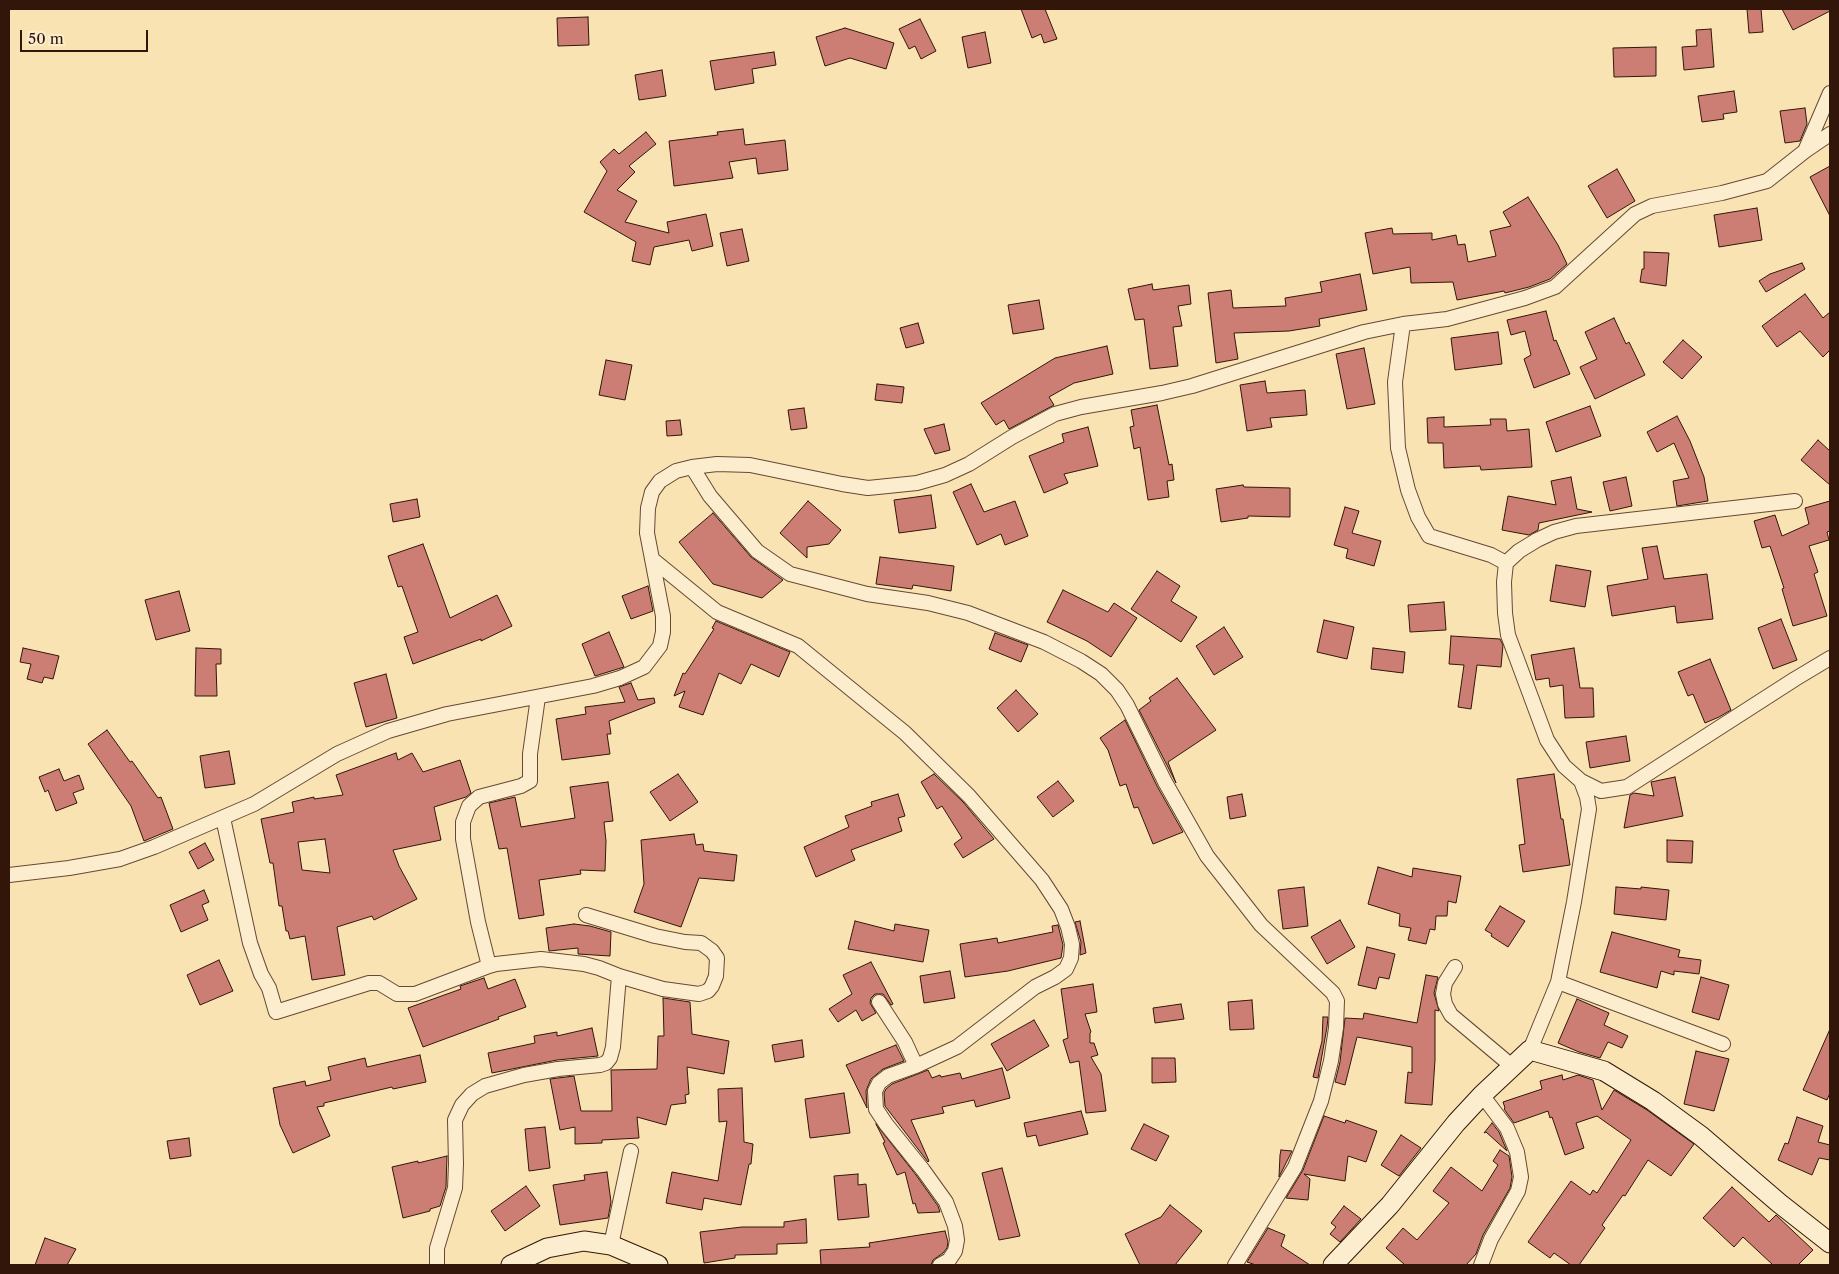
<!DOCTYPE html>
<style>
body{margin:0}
#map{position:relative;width:1839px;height:1274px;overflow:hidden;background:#fae3b3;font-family:"Libre Caslon Text",serif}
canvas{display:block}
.frame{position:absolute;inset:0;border:10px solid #321609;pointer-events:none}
.scale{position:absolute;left:20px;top:30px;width:128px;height:22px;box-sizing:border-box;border:2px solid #321609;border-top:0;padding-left:6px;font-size:15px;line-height:18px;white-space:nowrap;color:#321609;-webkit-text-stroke:4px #fcedce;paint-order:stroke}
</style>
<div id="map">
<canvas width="1839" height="1274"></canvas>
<div class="frame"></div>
<div class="scale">50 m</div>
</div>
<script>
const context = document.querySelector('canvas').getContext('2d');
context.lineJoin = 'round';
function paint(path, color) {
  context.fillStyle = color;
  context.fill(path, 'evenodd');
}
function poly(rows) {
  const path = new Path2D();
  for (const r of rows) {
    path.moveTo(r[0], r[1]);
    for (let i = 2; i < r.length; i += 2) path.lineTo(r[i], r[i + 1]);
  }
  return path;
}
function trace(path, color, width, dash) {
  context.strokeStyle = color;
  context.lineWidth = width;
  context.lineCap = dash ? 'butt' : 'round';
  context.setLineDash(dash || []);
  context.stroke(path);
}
const building = poly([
 [1021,9,1045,9,1057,39,1044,43,1041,34,1032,38,1021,9],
 [1747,9,1761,9,1763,32,1749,33,1747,9],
 [1782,9,1830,9,1830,11,1793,30,1782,9],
 [588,17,589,45,558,46,557,18,588,17],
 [920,19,936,51,921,59,915,46,909,49,899,29,920,19],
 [845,28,894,43,886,69,850,58,825,66,816,37,845,28],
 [1711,29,1714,67,1684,70,1682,47,1697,46,1696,30,1711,29],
 [985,32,991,63,968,68,962,37,985,32],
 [1656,47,1656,76,1614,77,1613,48,1656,47],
 [774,52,776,65,752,69,754,83,715,90,710,61,774,52],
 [662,70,666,96,639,100,635,75,662,70],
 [1734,91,1737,112,1723,114,1724,119,1702,122,1698,96,1734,91],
 [1805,108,1807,124,1800,141,1785,143,1780,111,1805,108],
 [743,129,745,145,785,140,788,170,758,174,756,158,729,162,733,178,674,186,669,141,718,135,717,132,743,129],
 [646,132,656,144,629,166,635,172,617,190,637,201,625,222,669,233,667,222,706,214,713,246,692,251,689,240,654,247,650,265,632,261,636,242,584,212,607,171,600,162,614,149,619,154,646,132],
 [1830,166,1830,216,1810,177,1830,166],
 [1617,169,1635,201,1607,218,1588,186,1617,169],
 [1528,197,1558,245,1567,264,1550,279,1529,287,1505,293,1504,291,1457,300,1453,282,1411,283,1410,267,1373,274,1365,233,1392,228,1393,234,1432,233,1432,240,1456,235,1458,245,1465,244,1468,262,1496,256,1490,231,1511,226,1503,212,1528,197],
 [1757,208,1762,240,1719,247,1714,215,1757,208],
 [742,229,749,261,727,266,720,233,742,229],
 [1644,252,1669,253,1666,286,1640,282,1642,269,1644,269,1644,252],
 [1802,263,1805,269,1766,292,1759,281,1770,274,1802,263],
 [1360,274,1367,310,1319,319,1320,326,1289,331,1234,333,1238,359,1216,363,1208,293,1231,290,1233,308,1286,306,1285,298,1322,292,1320,282,1360,274],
 [1152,284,1153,290,1189,285,1191,304,1178,306,1182,326,1173,327,1178,366,1150,369,1144,319,1135,320,1128,289,1152,284],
 [1805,294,1823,318,1830,312,1830,350,1823,357,1800,331,1777,347,1762,326,1805,294],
 [1039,300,1044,329,1013,334,1008,305,1039,300],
 [1546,311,1554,341,1556,340,1570,374,1534,388,1524,359,1531,355,1525,331,1511,335,1507,320,1546,311],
 [1614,318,1626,344,1629,342,1645,375,1595,399,1580,367,1597,359,1585,332,1614,318],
 [918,323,924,343,906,348,900,328,918,323],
 [1498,332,1502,364,1455,370,1451,338,1498,332],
 [1683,340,1702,357,1682,379,1663,362,1683,340],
 [1107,346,1113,374,1074,383,1049,397,1054,405,1009,429,1004,420,996,425,981,403,1055,358,1107,346],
 [1364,348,1375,404,1347,409,1336,354,1364,348],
 [606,360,632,365,625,400,599,395,606,360],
 [1265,381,1267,393,1305,390,1307,415,1270,418,1272,427,1247,431,1240,385,1265,381],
 [877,384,904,387,902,403,875,400,877,384],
 [1157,405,1169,465,1172,464,1174,480,1167,481,1169,497,1148,500,1140,447,1134,449,1130,427,1134,426,1131,410,1157,405],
 [1590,406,1601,436,1556,452,1546,422,1590,406],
 [804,408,807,428,791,430,788,410,804,408],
 [1677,416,1690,441,1704,477,1708,501,1677,506,1673,481,1689,478,1674,443,1657,452,1647,432,1677,416],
 [1444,417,1444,427,1491,425,1490,419,1506,419,1507,431,1529,429,1532,467,1481,470,1480,466,1444,468,1443,443,1428,443,1427,418,1444,417],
 [680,420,682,435,667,436,666,421,680,420],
 [944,424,950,450,935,454,924,429,944,424],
 [1088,427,1098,466,1064,474,1068,483,1044,493,1029,456,1064,442,1062,434,1088,427],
 [1818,440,1830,451,1830,485,1801,460,1818,440],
 [1571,477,1577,509,1592,512,1539,523,1538,530,1529,535,1502,530,1508,496,1556,505,1551,481,1571,477],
 [1626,477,1632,506,1610,511,1603,482,1626,477],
 [971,484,984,512,1015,501,1028,536,1005,545,1001,534,977,545,953,492,971,484],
 [1243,485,1244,487,1290,488,1290,517,1248,516,1248,518,1221,522,1216,489,1243,485],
 [931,495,936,528,899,533,894,500,931,495],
 [417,499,420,517,393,522,390,504,417,499],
 [808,501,841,530,829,544,807,547,807,558,780,533,808,501],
 [1830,501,1830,531,1827,532,1829,540,1809,546,1818,572,1814,574,1827,616,1793,626,1782,589,1784,588,1770,546,1762,548,1754,521,1775,515,1782,536,1809,524,1805,508,1830,501],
 [1345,507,1359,511,1352,533,1381,541,1374,566,1346,558,1348,549,1334,545,1345,507],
 [713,513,751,557,783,580,762,598,713,584,679,542,713,513],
 [423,544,450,618,497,595,512,626,481,641,481,639,413,664,404,637,418,632,402,586,398,587,388,556,423,544],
 [1657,546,1664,579,1707,574,1713,619,1677,623,1675,606,1612,616,1607,586,1648,579,1642,548,1657,546],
 [880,557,954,566,951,591,913,585,912,589,876,584,880,557],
 [1556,565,1591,571,1585,607,1550,601,1556,565],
 [1157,571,1180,586,1171,601,1197,617,1181,642,1131,609,1157,571],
 [648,586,653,611,631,619,622,596,648,586],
 [1063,590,1108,612,1114,603,1137,618,1111,657,1087,641,1047,622,1063,590],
 [179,591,190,631,156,640,145,600,179,591],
 [1444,602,1446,630,1410,632,1408,605,1444,602],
 [1781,619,1797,660,1773,669,1758,628,1781,619],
 [1324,620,1354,627,1347,659,1317,652,1324,620],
 [716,621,790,652,779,677,751,664,741,684,719,673,703,715,679,707,685,691,674,696,683,673,685,674,714,629,712,628,716,621],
 [1224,627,1243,657,1214,675,1196,646,1224,627],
 [609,632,624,667,595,676,582,644,609,632],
 [995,633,1028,645,1021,662,989,649,995,633],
 [1451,636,1500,639,1503,645,1501,667,1477,665,1471,709,1458,707,1464,665,1449,664,1451,636],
 [23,648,59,656,53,679,44,677,42,683,27,679,31,664,20,662,23,648],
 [196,648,221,649,221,664,216,664,217,696,195,696,196,648],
 [1373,648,1405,652,1403,673,1371,669,1373,648],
 [1574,648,1580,688,1593,688,1594,717,1565,718,1563,685,1550,687,1549,678,1536,680,1531,655,1574,648],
 [1710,659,1731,710,1719,717,1705,723,1693,694,1688,696,1678,672,1710,659],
 [386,674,397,718,366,727,354,683,386,674],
 [1177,678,1216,730,1168,762,1176,783,1139,710,1151,701,1149,698,1177,678],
 [631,683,638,700,654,698,655,703,609,721,611,734,607,734,610,754,562,760,556,719,586,714,585,707,625,702,619,687,631,683],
 [1016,690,1038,714,1018,732,997,708,1016,690],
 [1125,720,1157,786,1183,832,1153,844,1138,807,1134,808,1126,784,1120,786,1108,750,1100,738,1125,720],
 [107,730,130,762,132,761,158,798,161,797,173,829,144,841,131,806,88,744,107,730],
 [1626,736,1630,761,1590,768,1586,742,1626,736],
 [229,751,235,784,205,788,200,756,229,751],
 [396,753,398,760,412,753,423,772,460,760,471,793,466,797,434,807,441,840,393,850,399,866,417,899,374,920,372,916,337,927,345,975,312,980,305,936,290,939,288,931,286,931,282,906,279,906,273,863,270,863,261,819,294,812,292,802,314,797,314,799,343,795,336,775,396,753],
 [325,839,330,873,302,870,298,842,325,839],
 [59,769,64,781,79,775,84,789,73,793,77,803,56,811,48,790,45,792,39,777,59,769],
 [678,774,698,802,670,821,650,792,678,774],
 [934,774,963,802,994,839,963,858,954,844,962,838,942,806,937,809,921,782,934,774],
 [1554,774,1561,819,1563,819,1570,865,1523,872,1519,845,1525,844,1517,779,1554,774],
 [1675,777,1683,816,1624,828,1630,795,1634,793,1654,796,1651,782,1675,777],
 [1058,781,1074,801,1053,817,1037,797,1058,781],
 [608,782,613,821,604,822,606,841,605,871,580,870,581,874,539,880,544,915,519,919,507,848,499,849,489,803,515,797,521,827,575,818,570,787,608,782],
 [898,794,905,816,898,818,902,831,851,850,855,860,816,877,804,847,849,827,845,816,872,806,871,802,898,794],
 [1242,794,1246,816,1230,819,1227,797,1242,794],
 [694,834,696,845,703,844,704,851,737,855,734,881,699,878,681,927,634,912,644,884,641,840,694,834],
 [1667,840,1693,841,1692,863,1667,862,1667,840],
 [205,843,214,860,198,869,189,852,205,843],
 [1378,867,1412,877,1413,868,1461,876,1456,903,1448,901,1447,916,1436,916,1435,930,1430,929,1426,944,1408,940,1411,928,1399,926,1400,914,1368,904,1378,867],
 [1304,887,1308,926,1283,929,1278,890,1304,887],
 [1616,887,1641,889,1641,887,1669,890,1666,920,1614,914,1616,887],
 [204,890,209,902,202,905,208,920,181,932,170,905,204,890],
 [1500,906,1525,921,1508,947,1491,936,1492,934,1485,930,1500,906],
 [1340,920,1355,947,1327,964,1311,937,1340,920],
 [855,921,894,931,895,924,929,930,923,962,848,949,855,921],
 [1080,921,1086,953,1080,955,1081,942,1075,922,1080,921],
 [574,924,590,926,611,932,610,956,578,954,578,948,549,951,546,928,574,924],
 [1058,925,1063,945,1061,958,1008,971,965,977,960,944,997,938,998,943,1053,932,1052,926,1058,925],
 [1612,932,1680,950,1678,957,1701,960,1699,974,1674,971,1674,975,1661,971,1657,988,1600,972,1612,932],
 [1367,947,1395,954,1389,979,1379,977,1376,989,1358,985,1367,947],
 [219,960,233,991,200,1005,187,975,219,960],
 [871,962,893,1004,891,1005,883,994,875,994,871,998,870,1003,876,1013,862,1021,856,1010,838,1022,829,1009,852,994,843,975,871,962],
 [950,971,955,998,924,1003,920,976,950,971],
 [1426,975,1438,977,1434,993,1439,1011,1435,1010,1435,1060,1432,1105,1405,1103,1408,1072,1412,1073,1412,1047,1357,1037,1345,1085,1335,1082,1340,1062,1345,1018,1363,1019,1364,1013,1417,1023,1426,975],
 [1701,977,1729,985,1719,1020,1692,1012,1701,977],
 [484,978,488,989,515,979,526,1007,498,1017,499,1019,423,1047,408,1008,461,989,460,986,484,978],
 [1093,984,1097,1012,1085,1014,1091,1032,1090,1033,1090,1043,1094,1043,1098,1055,1091,1057,1101,1074,1106,1111,1086,1113,1079,1061,1070,1063,1063,1040,1068,1038,1061,989,1093,984],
 [663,998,690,1002,692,1034,729,1041,724,1074,687,1067,689,1094,685,1095,686,1103,671,1105,666,1125,637,1117,639,1138,602,1140,602,1143,575,1144,575,1127,560,1130,550,1079,574,1076,581,1111,612,1111,611,1070,657,1069,658,1036,664,1036,663,998],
 [1577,999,1609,1013,1604,1025,1628,1036,1622,1048,1608,1042,1600,1058,1579,1052,1558,1043,1577,999],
 [1252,1000,1254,1029,1230,1030,1228,1002,1252,1000],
 [1181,1004,1184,1019,1155,1023,1153,1008,1181,1004],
 [1323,1017,1328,1017,1327,1027,1318,1078,1313,1077,1322,1041,1323,1017],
 [1034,1020,1049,1046,1007,1071,991,1044,1034,1020],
 [592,1028,598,1056,557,1060,492,1073,488,1053,535,1043,534,1036,557,1032,557,1036,592,1028],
 [1830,1029,1830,1093,1827,1100,1803,1090,1830,1029],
 [802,1040,804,1057,775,1062,772,1045,802,1040],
 [896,1045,904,1061,883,1069,871,1079,866,1091,867,1108,846,1065,896,1045],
 [1696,1051,1729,1059,1714,1111,1684,1104,1696,1051],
 [420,1055,426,1082,393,1089,392,1087,324,1103,324,1106,317,1107,330,1136,293,1153,280,1125,273,1088,305,1081,306,1086,331,1080,328,1067,365,1058,367,1067,420,1055],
 [1152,1058,1175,1058,1176,1082,1152,1083,1152,1058],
 [1002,1068,1010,1098,976,1107,974,1100,942,1107,944,1113,911,1120,929,1161,928,1162,885,1106,884,1093,886,1089,892,1084,928,1070,932,1078,940,1075,941,1077,960,1073,962,1079,1002,1068],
 [1562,1075,1563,1080,1578,1075,1593,1080,1602,1110,1614,1090,1647,1110,1694,1144,1671,1176,1648,1160,1625,1196,1623,1195,1602,1225,1605,1228,1579,1265,1571,1265,1554,1253,1550,1258,1528,1242,1571,1181,1590,1195,1593,1190,1597,1193,1631,1140,1597,1116,1576,1123,1584,1148,1565,1155,1552,1117,1550,1118,1548,1111,1514,1123,1504,1109,1505,1108,1503,1102,1542,1089,1540,1081,1562,1075],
 [742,1088,744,1142,753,1144,751,1164,749,1164,741,1205,704,1198,702,1210,666,1203,672,1172,718,1181,727,1121,719,1122,718,1089,742,1088],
 [844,1093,850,1133,810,1138,805,1099,844,1093],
 [1081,1111,1088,1134,1039,1146,1036,1135,1027,1137,1024,1123,1081,1111],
 [1324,1116,1345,1123,1346,1120,1377,1131,1366,1162,1348,1156,1345,1181,1304,1174,1310,1179,1308,1200,1286,1198,1303,1170,1324,1116],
 [1797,1117,1823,1126,1818,1142,1830,1145,1830,1160,1819,1158,1812,1175,1778,1160,1785,1143,1788,1144,1797,1117],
 [1492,1123,1499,1132,1507,1151,1486,1132,1484,1133,1492,1123],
 [876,1124,916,1175,938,1206,940,1212,918,1213,915,1203,913,1204,905,1172,897,1175,883,1143,885,1142,876,1124],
 [1144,1124,1169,1136,1156,1161,1131,1149,1144,1124],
 [545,1127,550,1168,529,1171,525,1129,545,1127],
 [1401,1135,1421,1148,1399,1176,1381,1165,1401,1135],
 [189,1138,191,1156,170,1159,167,1141,189,1138],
 [1281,1150,1292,1151,1279,1177,1280,1155,1281,1150],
 [1500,1150,1509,1156,1512,1177,1510,1188,1483,1235,1476,1254,1466,1265,1405,1265,1386,1248,1403,1228,1417,1240,1449,1203,1433,1191,1451,1167,1482,1191,1498,1165,1493,1161,1500,1150],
 [447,1156,446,1187,440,1206,430,1209,430,1211,403,1218,392,1167,418,1161,418,1163,447,1156],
 [1002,1168,1020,1236,999,1240,982,1173,1002,1168],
 [607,1172,611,1202,608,1218,560,1225,553,1185,585,1180,584,1175,607,1172],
 [858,1174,858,1185,866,1184,869,1217,838,1220,834,1176,858,1174],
 [526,1186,540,1206,505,1231,491,1211,526,1186],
 [1732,1187,1769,1222,1776,1215,1813,1250,1798,1265,1773,1265,1743,1237,1734,1247,1703,1218,1732,1187],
 [1170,1205,1202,1231,1175,1265,1140,1265,1125,1234,1161,1217,1170,1205],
 [1344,1206,1361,1219,1340,1242,1330,1234,1336,1227,1331,1223,1344,1206],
 [806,1219,807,1243,777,1244,777,1254,735,1255,735,1258,704,1263,700,1232,742,1227,784,1227,784,1222,806,1219],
 [1268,1228,1285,1235,1281,1246,1310,1265,1256,1265,1247,1262,1268,1228],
 [945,1231,948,1242,947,1248,943,1253,933,1260,931,1265,821,1265,820,1250,870,1247,869,1243,945,1231],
 [45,1238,76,1249,67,1265,35,1265,45,1238]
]);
paint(building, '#cc7e74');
trace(building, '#321609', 1);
const street = poly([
 [1805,151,1830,93],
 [1403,324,1395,382,1398,448,1408,490,1418,517,1429,536,1491,555,1506,563],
 [692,467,710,496,757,551,790,574,867,594,928,603,968,613,1044,642,1081,661,1101,674,1117,690,1127,705,1165,782,1207,856,1261,925,1333,993,1337,1001,1336,1028,1331,1061,1321,1101,1295,1167,1235,1265],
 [652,559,717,612,798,646,905,733,969,796,1042,880,1061,909,1068,927,1072,944,1071,958,1066,969,1055,977,1035,987,957,1047,916,1066],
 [538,697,530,754,530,781,521,786,479,797,469,806,463,822,463,839,478,922,489,966,496,964,541,959,584,964,599,968,619,976],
 [1581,781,1601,791,1627,787,1795,679,1830,658],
 [223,818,250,943,261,974,269,988,276,1012,369,983,379,983,397,994,415,994,489,966],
 [9,875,69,868,120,859,154,847,254,804,337,754,388,731,447,714,593,686,620,678,644,667,660,646,663,632,663,616,647,533,648,508,652,492,660,481,676,471,692,467,717,464,750,465,842,484,868,488,917,483,945,475,969,464,1012,437,1055,414,1081,407,1162,393,1192,386,1364,332,1403,324,1447,319,1525,298,1555,287,1635,214,1652,206,1722,193,1767,181,1805,151,1830,134],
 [1455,967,1445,983,1443,994,1445,1004,1451,1015,1513,1067],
 [1558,982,1723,1044],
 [879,1002,905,1042,916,1066,888,1076,879,1083,875,1091,876,1109,886,1124,923,1170,946,1202,955,1226,957,1240,955,1251,949,1260,940,1265],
 [1530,1050,1558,982,1574,902,1589,809,1587,797,1581,781,1564,766,1547,740,1508,635,1505,613,1504,582,1506,563,1519,551,1537,540,1554,532,1576,526,1795,501],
 [611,1245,631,1151],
 [437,1265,437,1248,455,1188,456,1164,455,1120,462,1105,472,1094,485,1086,524,1075,558,1069,600,1065,606,1063,610,1058,613,1047,619,976,663,989,699,994,708,991,712,986,716,976,717,958,712,951,701,943,685,942,655,936,586,915],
 [1481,1265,1491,1239,1518,1191,1521,1177,1517,1152,1507,1128,1482,1095]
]);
const secondary = poly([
 [511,1265,547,1248,584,1241,611,1245,658,1265],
 [1333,1265,1390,1205,1456,1123,1482,1095,1530,1050,1604,1071,1653,1101,1701,1136,1779,1203,1830,1243]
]);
trace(street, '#644934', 16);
trace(secondary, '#321609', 21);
trace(street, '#fcedce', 14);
trace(secondary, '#fcedce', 19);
</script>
